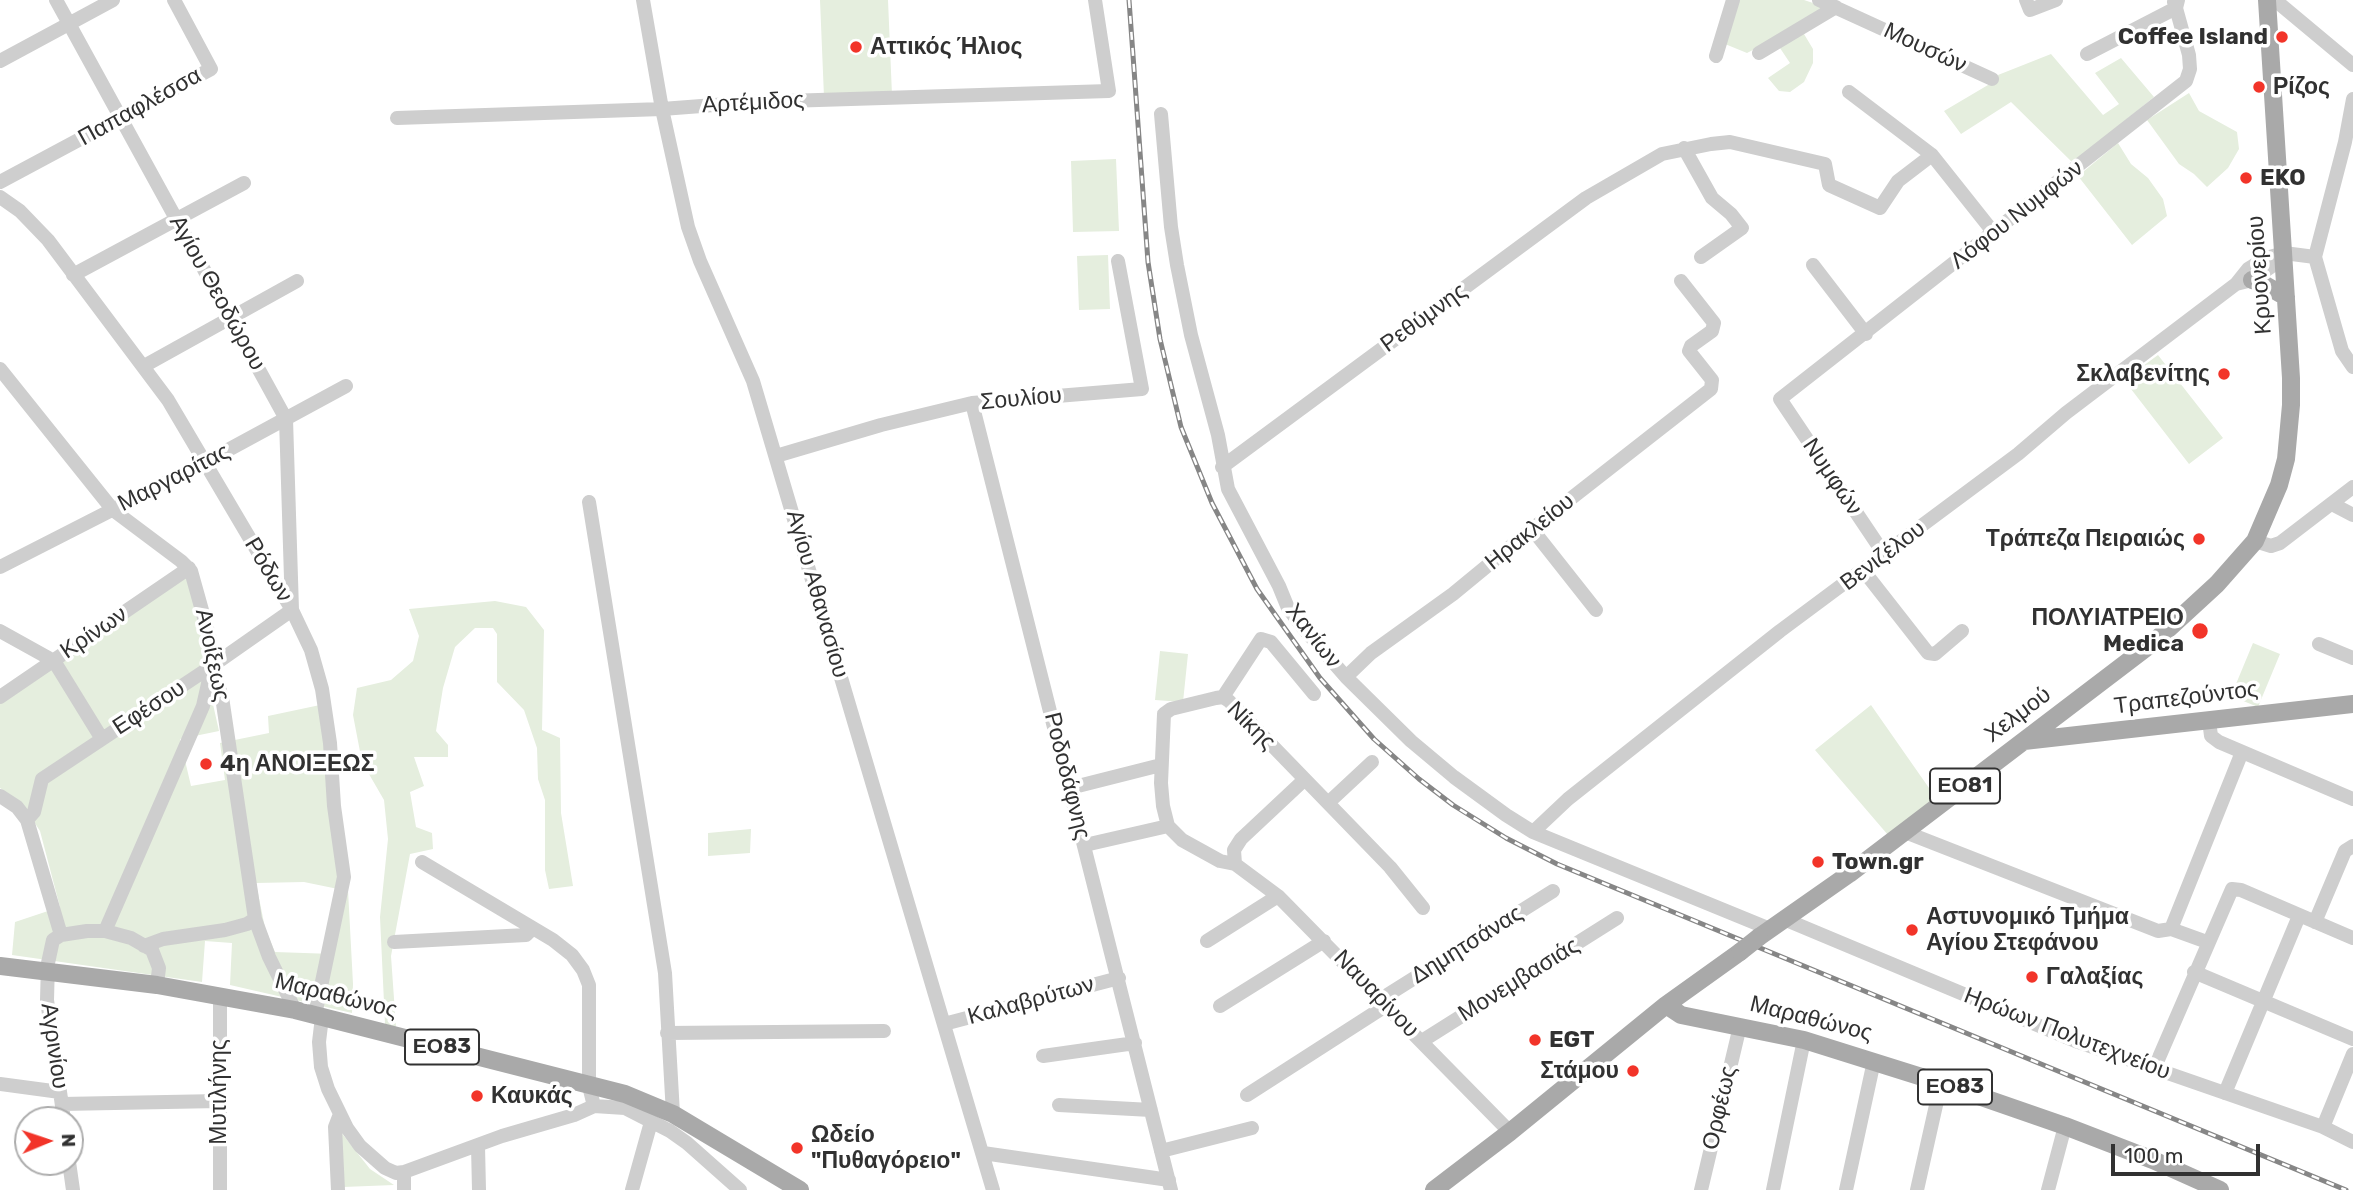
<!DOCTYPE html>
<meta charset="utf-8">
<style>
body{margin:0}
#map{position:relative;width:2353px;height:1190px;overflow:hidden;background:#fff;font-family:Rubik,sans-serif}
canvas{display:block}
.north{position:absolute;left:14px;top:1106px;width:70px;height:70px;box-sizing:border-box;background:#fff;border:2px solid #adadad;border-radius:50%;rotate:88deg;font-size:19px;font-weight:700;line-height:28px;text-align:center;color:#313131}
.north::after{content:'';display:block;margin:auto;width:24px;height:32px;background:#f23429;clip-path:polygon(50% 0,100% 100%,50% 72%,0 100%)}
.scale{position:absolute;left:2111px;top:1144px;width:149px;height:32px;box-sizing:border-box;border:4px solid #313131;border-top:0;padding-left:9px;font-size:21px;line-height:24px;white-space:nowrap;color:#313131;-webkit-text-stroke:5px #fff;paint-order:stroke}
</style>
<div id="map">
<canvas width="2353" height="1190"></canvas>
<div class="north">N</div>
<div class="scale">100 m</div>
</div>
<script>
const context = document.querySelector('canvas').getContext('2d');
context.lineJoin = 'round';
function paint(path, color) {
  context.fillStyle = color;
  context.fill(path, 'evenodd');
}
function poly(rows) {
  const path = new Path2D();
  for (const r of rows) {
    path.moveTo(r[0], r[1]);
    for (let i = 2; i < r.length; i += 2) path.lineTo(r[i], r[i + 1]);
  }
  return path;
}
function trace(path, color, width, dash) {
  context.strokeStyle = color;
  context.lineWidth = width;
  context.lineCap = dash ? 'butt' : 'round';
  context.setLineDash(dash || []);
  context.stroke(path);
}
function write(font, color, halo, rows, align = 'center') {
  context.font = font + ' Rubik,sans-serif';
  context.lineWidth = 7;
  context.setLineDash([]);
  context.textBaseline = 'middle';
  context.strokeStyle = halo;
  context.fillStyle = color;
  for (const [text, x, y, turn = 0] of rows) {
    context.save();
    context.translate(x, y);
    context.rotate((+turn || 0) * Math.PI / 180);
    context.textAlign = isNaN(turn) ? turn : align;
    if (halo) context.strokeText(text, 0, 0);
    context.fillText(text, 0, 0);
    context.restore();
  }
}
paint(poly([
 [820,0,888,0,892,95,824,97],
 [1740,0,1804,0,1825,7,1798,24,1813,49,1813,63,1804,82,1790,92,1779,91,1768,78,1790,63,1774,39,1747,53,1725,44,1733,13],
 [2051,54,2103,115,2119,104,2095,73,2121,58,2154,97,2073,163,2011,102,1961,134,1944,111,1988,85,1998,75],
 [2189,93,2199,111,2237,132,2239,149,2228,168,2207,187,2194,174,2179,164,2147,120],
 [2118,143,2131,164,2148,178,2163,199,2167,216,2132,245,2078,176],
 [1116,159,1119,231,1073,232,1071,161],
 [1108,255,1110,309,1079,310,1077,256],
 [2158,355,2223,438,2189,464,2124,380],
 [187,576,204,633,203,660,219,731,180,739,191,786,225,780,220,743,269,733,268,716,320,705,337,857,338,889,304,882,256,883,265,928,275,952,333,954,348,890,353,984,352,1013,230,985,232,943,205,941,202,982,12,955,15,922,60,907,40,831,21,802,0,788,0,704],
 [495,601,526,607,544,630,542,730,560,738,561,813,573,886,549,889,545,870,545,800,538,779,537,748,524,710,497,682,497,634,493,628,475,628,455,647,443,688,436,731,448,745,448,757,414,757,424,786,410,792,416,827,432,833,433,849,410,854,391,956,396,1027,385,1024,380,917,388,839,384,800,362,762,353,715,357,688,391,680,413,661,419,636,409,609],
 [2253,643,2280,654,2258,707,2231,696],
 [1160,651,1188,654,1183,702,1155,700],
 [1871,705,1936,798,1888,835,1815,750],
 [751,829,750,853,708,856,708,833],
 [340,1131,370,1169,394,1185,343,1187]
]), '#e5eede');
trace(poly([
 [643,0,662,109,688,227,700,261,753,381,993,1190],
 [1819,0,1992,79],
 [2026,0,2030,10,2056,0],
 [2275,0,2353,65],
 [1759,53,1836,7],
 [2087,54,2176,8,2174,2],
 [1716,56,1733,0],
 [0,61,113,0],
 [1849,92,1932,155,1994,233],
 [1161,114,1171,227,1177,265,1191,335,1218,435,1228,489,1279,586,1288,608,1304,629,1346,677,1411,741,1454,777,1506,815,1533,832,1770,929],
 [397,118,662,109,754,102,1109,91,1095,0],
 [1684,148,1712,198,1731,214,1742,228,1701,257],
 [0,182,211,69,174,0],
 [0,197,20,211,48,240,168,400,292,610,311,650,322,689,330,743,334,806,344,877,315,1015],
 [2284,253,2272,266,2252,280,2236,284,2248,269,2266,258,2284,253,2315,257],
 [2315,257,2345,142,2353,99],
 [2315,257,2342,351,2353,367],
 [1813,265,1866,334],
 [73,275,244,183],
 [144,366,297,281],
 [0,369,113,510,181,561,191,571,210,639,212,666,222,697,255,919,269,957,295,1010],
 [972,403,1171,1190],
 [776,456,881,425,972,403,1142,389,1118,261],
 [1222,467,1586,198,1662,154,1711,144,1730,142,1825,164,1829,185,1880,208,1898,181,1932,155],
 [589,502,665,973,673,1114],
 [2332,504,2353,515],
 [1532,529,1596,610],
 [2255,541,2271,546,2280,543,2353,487],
 [1884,554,1780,399,2186,81,2190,69,2189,55,2176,8,2178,0],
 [0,567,204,463,346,386],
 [1863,570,1928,653,1935,654,1962,631],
 [0,631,54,661,102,739],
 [2319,644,2353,658],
 [1346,677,1371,653,1453,594,1532,529,1711,389,1712,380,1689,351,1691,346,1712,331,1714,323,1681,281],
 [0,697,189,568],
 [1223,697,1261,639,1271,642,1314,694],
 [2209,720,2211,736,2219,742,2353,799],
 [1070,788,1161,765],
 [0,796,17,807,27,820,61,935],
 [1328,803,1372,762],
 [27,820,34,812,42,779,212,666,292,610,286,419,56,0],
 [1533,832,1568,799,1780,631,2018,454,2066,413,2236,284],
 [1905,832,2158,931,2171,929,2207,942],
 [1085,845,1168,826],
 [422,862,553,940,572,955,583,970,589,985,589,1086,594,1106,625,1108,670,1131,687,1143,740,1190],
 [1235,864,1234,850,1241,839,1304,780],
 [1423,908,1390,867,1229,701,1223,697,1216,698,1171,709,1164,714,1161,783,1163,806,1168,826,1182,840,1220,861,1235,864,1278,896,1510,1132],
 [1784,919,2078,1042,2323,1127,2353,1142],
 [2315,922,2345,851,2353,846],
 [2171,929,2242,752],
 [105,931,203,706,212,666],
 [1207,941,1278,896],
 [394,942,526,935,532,929],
 [144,946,163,939,225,930,247,924,255,919],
 [2194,972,2353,1039],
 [220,995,220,1190],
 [1381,999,1553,891],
 [1220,1006,1324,941],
 [322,1017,319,1042,321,1067,328,1089,347,1128,360,1146,385,1168,396,1173,404,1172,502,1136,574,1115,594,1106],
 [944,1024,1119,978],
 [667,1033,884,1031],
 [1422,1041,1617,918],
 [1043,1056,1135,1043],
 [2154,1069,2232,889,2241,890,2353,938],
 [0,1084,60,1092],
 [2225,1093,2299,916],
 [1247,1095,1387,1005],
 [62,1104,219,1101],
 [1059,1105,1151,1110],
 [64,1120,47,1000,48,963,53,940,61,935,87,931,105,931,131,938,152,950,159,968,157,985],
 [2323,1127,2353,1054],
 [478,1146,479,1190],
 [1161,1151,1252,1128],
 [983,1153,1169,1180],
 [69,1162,73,1190],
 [404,1172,404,1190],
 [338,1190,335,1127,340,1114],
 [632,1190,651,1122],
 [1701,1190,1740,1026],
 [1773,1190,1804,1040],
 [1846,1190,1874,1061],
 [1917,1190,1941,1083],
 [2048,1190,2065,1126]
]), '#cecece', 14);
trace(poly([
 [2252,280,2260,282,2286,297],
 [2024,741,2353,704],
 [1759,937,1849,874,2155,641,2217,584,2255,541,2279,485,2286,459,2291,405,2291,378,2267,0],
 [0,966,157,985,295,1010,625,1094,673,1114,800,1190],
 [1666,1005,1681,1015,1804,1040,1941,1083,2065,1126,2153,1160,2220,1190],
 [1434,1190,1510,1132,1666,1005,1740,952]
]), '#a9a9a9', 18);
const rail = poly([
 [1129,0,1148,262,1160,339,1181,427,1212,503,1257,589,1320,678,1374,739,1419,779,1453,805,1506,838,1557,864,2346,1190]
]);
trace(rail, '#868686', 5);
trace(rail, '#fff', 2.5, [8]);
trace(poly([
 [1740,952,1759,937]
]), '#a9a9a9', 18);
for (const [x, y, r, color] of [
 [2282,37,7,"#f23429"],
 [856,47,7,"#f23429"],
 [2259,87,7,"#f23429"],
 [2246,178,7,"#f23429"],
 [2224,374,7,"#f23429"],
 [2199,539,7,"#f23429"],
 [2200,631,9,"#f23429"],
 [206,764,7,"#f23429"],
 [1818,862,7,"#f23429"],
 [1912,930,7,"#f23429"],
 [2032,977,7,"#f23429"],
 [1535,1040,7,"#f23429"],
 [1633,1071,7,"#f23429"],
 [477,1096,7,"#f23429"],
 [797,1148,7,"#f23429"]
]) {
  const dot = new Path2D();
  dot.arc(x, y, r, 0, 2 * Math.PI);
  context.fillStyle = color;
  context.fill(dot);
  trace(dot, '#fff', 2.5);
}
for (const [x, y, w] of [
 [1965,786,70],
 [442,1047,74],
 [1955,1087,74]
]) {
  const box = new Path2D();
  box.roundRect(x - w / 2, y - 17.5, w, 35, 5);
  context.fillStyle = '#fff';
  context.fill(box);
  trace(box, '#313131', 2);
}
write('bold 21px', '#313131', null, [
 ["ΕΟ81",1965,786],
 ["ΕΟ83",442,1047],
 ["ΕΟ83",1955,1087]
]);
write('bold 23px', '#313131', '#fff', [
 ["Coffee Island",2268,37,"right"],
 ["Αττικός Ήλιος",870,47],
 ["Ρίζος",2273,87],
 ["EKO",2260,178],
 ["Σκλαβενίτης",2210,374,"right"],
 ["Τράπεζα Πειραιώς",2185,539,"right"],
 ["ΠΟΛΥΙΑΤΡΕΙΟ",2184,618,"right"],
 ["Medica",2184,644,"right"],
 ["4η ΑΝΟΙΞΕΩΣ",220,764],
 ["Town.gr",1832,862],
 ["Αστυνομικό Τμήμα",1926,917],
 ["Αγίου Στεφάνου",1926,943],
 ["Γαλαξίας",2046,977],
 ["EGT",1549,1040],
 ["Στάμου",1619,1071,"right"],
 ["Καυκάς",491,1096],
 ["Ωδείο",811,1135],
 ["\"Πυθαγόρειο\"",811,1161]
], 'left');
write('23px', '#313131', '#fff', [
 ["Μουσών",1925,48,25],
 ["Αρτέμιδος",753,103,-3],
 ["Παπαφλέσσα",140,107,-29],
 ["Λόφου Νυμφών",2017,215,-38],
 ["Κρυονερίου",2260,275,-94],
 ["Αγίου Θεοδώρου",217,293,61],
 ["Ρεθύμνης",1424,318,-36],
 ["Σουλίου",1021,399,-5],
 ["Νυμφών",1832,477,56],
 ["Μαργαρίτας",174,478,-27],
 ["Ηρακλείου",1530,532,-39],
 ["Βενιζέλου",1883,556,-37],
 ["Ρόδων",268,570,59],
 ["Αγίου Αθανασίου",817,594,74],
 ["Κρίνων",94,633,-34],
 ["Χανίων",1313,636,52],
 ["Ανοίξεως",212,655,78],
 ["Τραπεζούντος",2186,698,-7],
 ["Εφέσου",149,708,-33],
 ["Χελμού",2018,715,-37],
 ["Νίκης",1251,726,45],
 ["Ροδοδάφνης",1067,776,76],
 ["Δημητσάνας",1467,945,-32],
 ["Μονεμβασιάς",1519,980,-32],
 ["Ναυαρίνου",1376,994,46],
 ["Μαραθώνος",336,996,14],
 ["Καλαβρύτων",1031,1001,-15],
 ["Μαραθώνος",1811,1019,14],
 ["Ηρώων Πολυτεχνείου",2067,1034,21],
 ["Αγρινίου",54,1046,82],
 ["Μυτιλήνης",219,1092,-90],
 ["Ορφέως",1720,1108,-77]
]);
</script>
